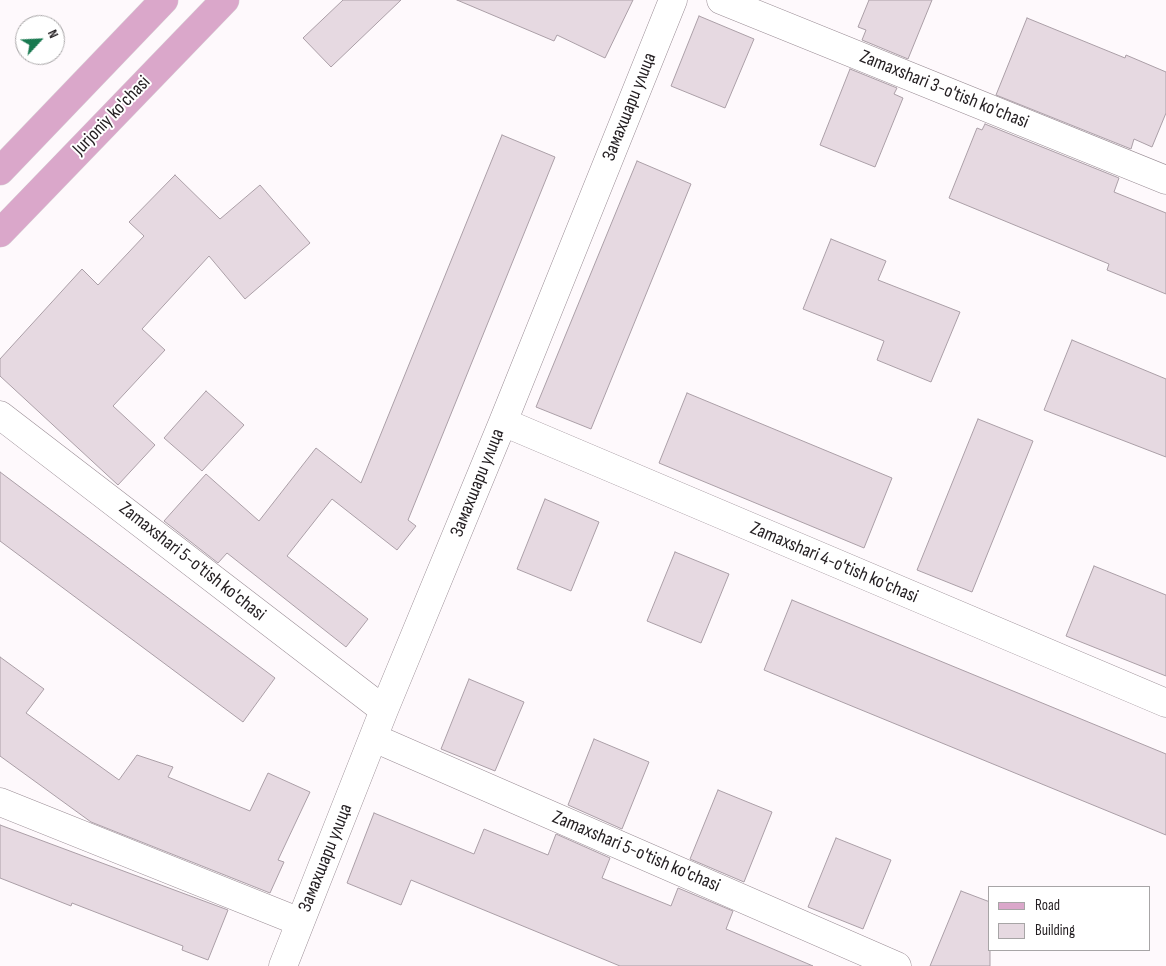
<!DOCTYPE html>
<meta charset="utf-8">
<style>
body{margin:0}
#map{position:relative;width:1166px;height:966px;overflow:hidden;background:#fef9fc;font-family:"Sofia Sans Condensed",sans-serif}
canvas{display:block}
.legend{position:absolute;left:988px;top:886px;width:162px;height:65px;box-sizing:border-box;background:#fff;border:1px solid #a7a5a6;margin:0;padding:6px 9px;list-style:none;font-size:15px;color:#231e21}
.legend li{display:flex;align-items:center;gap:10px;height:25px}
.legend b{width:25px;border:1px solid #a7a5a6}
.north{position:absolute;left:15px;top:15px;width:50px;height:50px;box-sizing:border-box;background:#fff;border:1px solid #a7a5a6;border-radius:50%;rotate:65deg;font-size:14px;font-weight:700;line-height:20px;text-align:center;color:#231e21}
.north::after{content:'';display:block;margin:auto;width:18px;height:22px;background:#187950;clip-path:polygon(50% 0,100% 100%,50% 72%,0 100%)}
</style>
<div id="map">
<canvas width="1166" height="966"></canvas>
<ul class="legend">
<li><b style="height:6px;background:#daa7ca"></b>Road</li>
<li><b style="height:14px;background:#e6d9e1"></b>Building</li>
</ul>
<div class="north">N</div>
</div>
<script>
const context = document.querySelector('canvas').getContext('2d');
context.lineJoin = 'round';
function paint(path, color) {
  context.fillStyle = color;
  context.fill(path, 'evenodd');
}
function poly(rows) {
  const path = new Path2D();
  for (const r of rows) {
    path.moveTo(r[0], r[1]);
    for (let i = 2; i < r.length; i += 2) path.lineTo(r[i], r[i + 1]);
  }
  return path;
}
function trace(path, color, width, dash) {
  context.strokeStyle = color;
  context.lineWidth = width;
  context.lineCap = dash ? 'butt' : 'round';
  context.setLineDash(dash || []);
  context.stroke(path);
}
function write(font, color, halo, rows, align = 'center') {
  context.font = font + ' "Sofia Sans Condensed",sans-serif';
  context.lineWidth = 4;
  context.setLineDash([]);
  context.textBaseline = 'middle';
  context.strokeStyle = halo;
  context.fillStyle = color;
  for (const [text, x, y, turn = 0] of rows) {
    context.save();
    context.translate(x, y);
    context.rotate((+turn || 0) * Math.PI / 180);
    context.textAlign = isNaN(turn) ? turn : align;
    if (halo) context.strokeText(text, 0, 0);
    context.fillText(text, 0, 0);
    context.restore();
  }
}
const building = poly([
 [343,0,401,0,331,67,303,38,343,0],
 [457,0,633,0,605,58,557,35,554,41,457,0],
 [869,0,932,0,908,59,862,40,866,30,858,27,869,0],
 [699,16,754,39,725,108,671,86,699,16],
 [1027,18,1125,58,1126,55,1166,72,1166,113,1152,147,1134,139,1131,149,996,95,1027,18],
 [850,69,897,88,894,94,903,98,875,167,820,145,850,69],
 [985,124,1119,178,1114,192,1166,213,1166,294,1107,270,1109,264,949,198,977,128,982,130,985,124],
 [502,135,555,157,408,520,416,526,397,550,332,499,287,556,368,619,346,647,227,553,218,563,164,521,206,474,259,521,316,448,361,483,502,135],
 [637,161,691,184,591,429,536,407,637,161],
 [175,175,220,219,260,185,310,243,245,299,209,256,142,329,165,350,113,406,155,445,118,485,0,376,0,359,82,269,98,285,144,236,129,222,175,175],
 [831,239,886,261,878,280,960,312,931,382,877,360,884,341,803,309,831,239],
 [1072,340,1166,379,1166,457,1044,410,1072,340],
 [206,391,244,425,202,471,164,438,206,391],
 [687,393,892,478,864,548,659,463,687,393],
 [978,419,1033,441,972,592,917,570,978,419],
 [0,472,275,678,243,722,0,541,0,472],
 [545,499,599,522,571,591,517,569,545,499],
 [675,552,729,574,701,643,647,621,675,552],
 [1094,566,1166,595,1166,676,1066,636,1094,566],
 [792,600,1166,754,1166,835,764,670,792,600],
 [0,657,44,689,26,713,119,780,137,755,173,767,168,777,250,811,268,773,310,792,278,860,284,862,270,893,91,822,0,756,0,657],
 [469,679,524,702,495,771,441,749,469,679],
 [594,739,649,762,622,829,568,805,594,739],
 [718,790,772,812,744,882,690,859,718,790],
 [374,813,474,854,484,829,548,855,556,834,610,858,602,878,671,906,678,888,733,911,726,929,813,966,620,966,411,880,401,905,347,883,374,813],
 [0,825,228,910,208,960,182,950,183,946,72,903,71,906,0,878,0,825],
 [836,838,891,860,863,929,808,907,836,838],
 [961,891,990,902,990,966,930,966,961,891]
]);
paint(building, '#e6d9e1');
trace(building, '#ab9fa7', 1);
const minor = poly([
 [721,0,1166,180],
 [0,415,384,710],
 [503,422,1166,703],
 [374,738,897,966],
 [0,802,300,922],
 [283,966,384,710,503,422,673,0]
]);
const major = poly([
 [0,171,164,0],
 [0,233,225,0]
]);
trace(minor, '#9a8d95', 29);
trace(major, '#d7d6d7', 29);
trace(minor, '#fff', 28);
trace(major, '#daa7ca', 28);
write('19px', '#231e21', '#fff', [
 ["Zamaxshari 3-o'tish ko'chasi",944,90,22],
 ["Замахшари улица",630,107,-68],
 ["Jurjoniy ko'chasi",112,116,-46],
 ["Замахшари улица",478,483,-68],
 ["Zamaxshari 5-o'tish ko'chasi",192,562,38],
 ["Zamaxshari 4-o'tish ko'chasi",834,563,23],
 ["Zamaxshari 5-o'tish ko'chasi",636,852,23],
 ["Замахшари улица",326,858,-68]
]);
</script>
